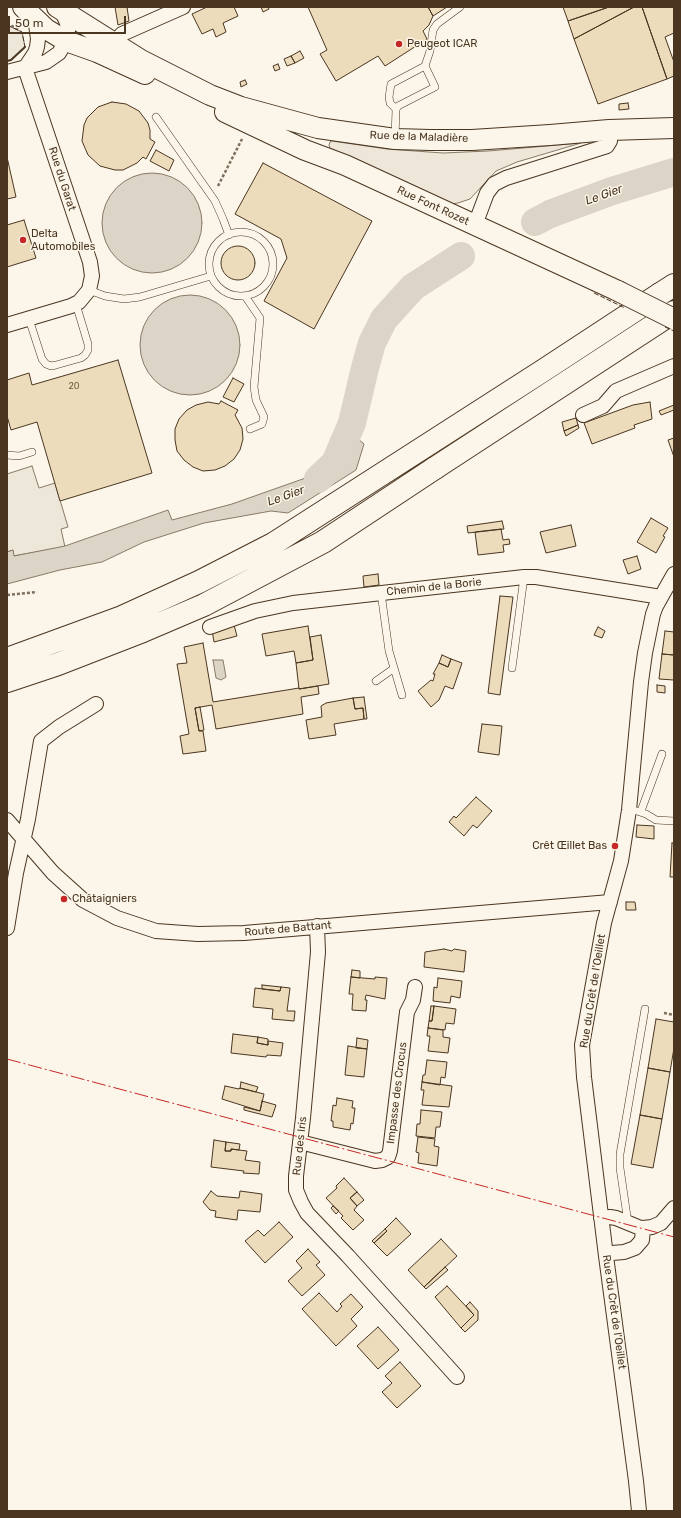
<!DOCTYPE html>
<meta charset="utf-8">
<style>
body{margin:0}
#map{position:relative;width:681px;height:1518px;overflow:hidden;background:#fbf6e9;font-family:Rubik,sans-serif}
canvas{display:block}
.frame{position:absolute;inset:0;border:8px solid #4a3520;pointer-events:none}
.scale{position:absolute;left:8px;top:16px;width:118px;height:18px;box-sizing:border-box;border:2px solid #4a3520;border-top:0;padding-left:5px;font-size:12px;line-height:14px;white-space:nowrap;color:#4a3520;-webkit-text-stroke:3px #fbf6e9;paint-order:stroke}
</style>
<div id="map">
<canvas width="681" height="1518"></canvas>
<div class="frame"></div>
<div class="scale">50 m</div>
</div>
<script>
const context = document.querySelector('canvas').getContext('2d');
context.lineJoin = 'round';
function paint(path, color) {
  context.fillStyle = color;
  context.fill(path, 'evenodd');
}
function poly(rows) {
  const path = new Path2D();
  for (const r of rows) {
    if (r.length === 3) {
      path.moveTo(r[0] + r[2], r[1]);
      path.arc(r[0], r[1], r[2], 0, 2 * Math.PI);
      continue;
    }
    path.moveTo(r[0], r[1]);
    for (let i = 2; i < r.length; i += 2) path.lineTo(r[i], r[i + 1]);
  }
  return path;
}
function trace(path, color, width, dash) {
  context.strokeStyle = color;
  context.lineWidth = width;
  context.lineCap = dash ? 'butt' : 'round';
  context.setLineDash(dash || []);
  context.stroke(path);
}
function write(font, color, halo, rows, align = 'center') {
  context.font = font + ' Rubik,sans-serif';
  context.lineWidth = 3;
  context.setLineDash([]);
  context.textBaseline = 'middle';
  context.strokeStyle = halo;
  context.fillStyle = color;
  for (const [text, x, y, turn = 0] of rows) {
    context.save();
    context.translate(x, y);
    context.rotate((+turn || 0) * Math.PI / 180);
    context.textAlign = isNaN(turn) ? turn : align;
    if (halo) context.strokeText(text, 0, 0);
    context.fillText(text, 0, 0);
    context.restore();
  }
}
const green = poly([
 [332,141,387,149,443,153,488,151,581,143,517,162,496,171,470,199,458,203,451,204,445,202,330,148,329,145,330,142,332,141]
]);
paint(green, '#ede6d9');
trace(green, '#887966', 1);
const parking = poly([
 [7,25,22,32,25,47,11,60,7,61,7,25],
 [32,466,39,488,55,483,68,527,61,529,65,547,13,556,13,550,7,552,7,474,32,466]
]);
paint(parking, '#ede7d9');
trace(parking, '#887966', 1);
const water = poly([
 [152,223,50],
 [190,345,50],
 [351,433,364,444,356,470,288,513,271,511,204,523,144,542,102,562,60,570,7,584,7,552,13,550,14,556,65,546,168,510,172,520,232,504,314,475,328,464,351,433],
 [213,660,223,660,226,677,221,680,216,678,213,660]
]);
paint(water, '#dcd4c6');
trace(water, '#887966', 1);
trace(poly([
 [535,222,550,214,612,191,674,172],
 [318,479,335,463,352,423,365,368,372,343,384,319,413,287,461,256]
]), '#dcd4c6', 28);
const building = poly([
 [115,7,127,7,129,21,118,25,115,7],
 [207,7,234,7,238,16,223,23,226,32,216,37,213,29,202,34,192,14,207,7],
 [261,7,268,7,269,9,263,12,261,7],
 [308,7,428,7,433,16,429,25,423,31,427,39,385,66,378,56,336,81,320,54,327,50,308,7],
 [428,7,447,7,433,16,428,7],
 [563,7,609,7,568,21,563,7],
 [609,7,634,7,574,39,568,21,609,7],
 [634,7,642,7,667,79,598,104,574,39,634,7],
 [642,7,674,7,674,33,665,37,674,62,674,76,667,79,642,7],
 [300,51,304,58,295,63,291,56,300,51],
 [291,56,295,63,287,66,284,59,291,56],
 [278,64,280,69,275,71,273,66,278,64],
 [245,80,247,84,241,87,240,82,245,80],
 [112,102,126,104,139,111,148,123,150,130,150,139,155,142,146,159,143,157,137,163,123,170,115,170,100,166,88,155,82,141,84,125,87,118,98,107,112,102],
 [628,103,629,109,619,110,619,104,628,103],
 [156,150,174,160,169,171,150,161,156,150],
 [7,157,16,197,7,199,7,157],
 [263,163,372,221,314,329,264,301,287,258,281,239,235,214,263,163],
 [24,220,36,258,7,267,7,225,24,220],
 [238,263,17],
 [118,360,152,473,60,501,37,422,11,430,7,416,7,380,29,373,32,385,118,360],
 [233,378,244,384,234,402,223,397,233,378],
 [221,401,238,410,235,415,242,428,243,439,240,450,234,459,225,466,215,470,203,471,193,467,184,460,177,451,175,440,175,429,179,419,187,410,196,405,208,402,219,404,221,401],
 [650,402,652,419,634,425,635,428,592,444,584,423,633,405,650,402],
 [674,405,674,410,661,415,659,411,674,405],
 [576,418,578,425,564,431,562,422,576,418],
 [578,425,579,428,566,436,564,431,578,425],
 [674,438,674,457,668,440,674,438],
 [651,518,668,528,663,536,665,537,656,553,637,542,651,518],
 [502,521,504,529,468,533,467,526,502,521],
 [571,525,576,546,546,553,540,532,571,525],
 [501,529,503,540,509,539,510,544,503,545,504,552,478,555,475,532,501,529],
 [637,556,641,569,628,574,623,560,637,556],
 [378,574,379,585,364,587,363,576,378,574],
 [500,596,513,597,500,695,488,693,500,596],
 [234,625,237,636,214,642,212,630,234,625],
 [308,626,313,660,296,663,294,651,266,656,262,634,308,626],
 [598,627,605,631,602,638,594,635,598,627],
 [665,631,674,632,674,655,662,654,665,631],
 [321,635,329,684,299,689,296,663,313,660,310,637,321,635],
 [203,643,213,702,299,688,299,689,318,686,319,694,301,697,303,714,216,729,212,705,195,708,199,731,203,731,206,751,183,754,180,736,189,734,177,664,187,663,184,647,203,643],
 [662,654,674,655,674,680,659,679,662,654],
 [442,655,451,659,448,667,439,663,442,655],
 [451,659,462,663,453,689,445,686,439,700,431,707,418,691,431,680,433,681,435,674,433,674,439,663,448,667,451,659],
 [657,685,665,686,665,693,657,692,657,685],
 [364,697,367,719,364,719,363,708,355,709,353,698,364,697],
 [353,698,355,709,363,708,364,719,334,724,336,735,309,739,306,720,322,717,321,706,326,703,353,698],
 [200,707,204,730,199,731,195,708,200,707],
 [482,724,502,726,499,755,478,752,482,724],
 [476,797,492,811,477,828,473,825,464,836,449,822,454,816,456,818,476,797],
 [637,825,654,826,654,839,636,837,637,825],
 [672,843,674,843,674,877,670,877,672,843],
 [626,902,635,902,636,910,626,910,626,902],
 [444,949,452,951,454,949,466,951,464,972,424,967,425,952,444,949],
 [352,970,360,971,360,978,351,977,352,970],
 [351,977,375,979,375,977,387,978,385,999,366,995,365,1000,367,1000,366,1011,352,1010,353,994,349,994,351,977],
 [438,978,462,981,460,998,451,996,450,1003,433,1001,434,987,437,988,438,978],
 [262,985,281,987,280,991,262,989,262,985],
 [281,987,290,988,287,1011,295,1011,294,1021,272,1019,273,1009,253,1007,255,988,280,991,281,987],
 [431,1006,434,1006,432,1021,429,1021,431,1006],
 [434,1006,456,1009,454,1024,446,1023,445,1030,428,1028,429,1021,432,1021,434,1006],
 [656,1019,674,1022,674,1048,670,1072,648,1068,656,1019],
 [428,1028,443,1030,443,1037,450,1038,448,1053,428,1051,430,1036,427,1036,428,1028],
 [233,1034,258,1037,257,1043,268,1045,268,1041,283,1043,281,1056,267,1055,266,1057,231,1053,233,1034],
 [258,1037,268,1039,268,1045,257,1043,258,1037],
 [357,1038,368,1040,367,1049,356,1048,357,1038],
 [348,1046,367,1049,364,1077,345,1075,348,1046],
 [427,1060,447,1062,445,1078,441,1077,440,1085,422,1082,423,1075,425,1075,427,1060],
 [648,1068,670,1072,662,1119,640,1115,648,1068],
 [241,1082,258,1087,256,1092,240,1088,241,1082],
 [422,1082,452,1086,449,1107,422,1105,424,1090,421,1090,422,1082],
 [225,1086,239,1089,240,1088,264,1094,260,1111,222,1099,225,1086],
 [337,1098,353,1101,352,1108,355,1108,353,1124,351,1123,350,1130,333,1127,333,1121,331,1121,333,1105,336,1106,337,1098],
 [262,1101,276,1105,272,1117,244,1110,244,1107,260,1111,262,1101],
 [421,1110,442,1112,440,1127,436,1127,435,1138,416,1136,417,1124,420,1124,421,1110],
 [640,1115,662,1119,653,1168,631,1164,640,1115],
 [418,1137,435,1139,434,1146,439,1147,437,1166,418,1163,419,1153,416,1152,418,1137],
 [214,1140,226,1142,225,1151,231,1151,231,1149,247,1151,245,1160,260,1162,259,1174,243,1173,244,1171,211,1167,214,1140],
 [226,1142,240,1144,239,1150,231,1149,231,1151,225,1151,226,1142],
 [344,1178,357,1192,350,1198,357,1206,354,1210,364,1220,353,1230,341,1218,343,1216,326,1198,337,1188,336,1186,344,1178],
 [211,1191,217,1196,239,1198,240,1191,262,1194,260,1212,238,1210,237,1220,215,1217,216,1211,210,1210,203,1202,211,1191],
 [357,1192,364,1200,357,1206,350,1198,357,1192],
 [333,1206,339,1211,336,1214,331,1208,333,1206],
 [396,1218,411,1234,387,1256,374,1243,387,1231,385,1229,396,1218],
 [279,1222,293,1237,265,1263,245,1241,258,1230,264,1236,279,1222],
 [385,1229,387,1231,374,1243,372,1241,385,1229],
 [441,1239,457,1256,424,1287,408,1270,441,1239],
 [308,1249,320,1262,316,1265,325,1275,302,1296,288,1281,302,1268,296,1261,308,1249],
 [445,1267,448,1270,426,1289,424,1287,445,1267],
 [447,1286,474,1315,461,1328,435,1297,447,1286],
 [319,1293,337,1312,342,1306,340,1304,351,1294,363,1307,351,1319,357,1326,336,1346,302,1309,319,1293],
 [470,1302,478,1311,478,1320,465,1332,461,1328,474,1315,466,1306,470,1302],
 [378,1327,399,1350,378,1369,357,1346,378,1327],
 [400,1362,421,1386,397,1408,382,1392,392,1383,385,1376,400,1362]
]);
paint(building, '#ecdcbc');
trace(building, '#4a3520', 1);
const lane = poly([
 [425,66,430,51,433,30,437,24,460,7],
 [156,117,215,201,223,219,229,235],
 [395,138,396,109,398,106,435,87,425,66,391,84,389,97,390,103,396,109],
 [241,264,32],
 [89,290,105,296,124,299,140,297,211,276],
 [245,296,260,318,254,387,256,400,264,417,262,424,250,429],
 [29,319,42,359,46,364,51,366,56,365,81,358,85,355,88,350,88,344,76,304],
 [7,455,19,456,32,452],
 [381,593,389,651,402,695],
 [512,668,524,577],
 [376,681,393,669],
 [637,811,646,814,656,820,674,821],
 [641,811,662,754],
 [628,1223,620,1168,620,1154,645,1009]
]);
const street = poly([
 [114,43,122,34,183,7],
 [25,68,35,53,37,47,38,39,35,17],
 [7,72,46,62,59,53,66,41,68,31,67,23,61,9],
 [475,225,487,193,494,184,506,178,607,146,610,141,609,130],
 [7,325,71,306,79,302,89,290,92,276,90,262,25,68],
 [583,415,603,406,616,391,674,366],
 [210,627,255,611,293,603,524,577,536,577,661,597],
 [7,820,53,873,83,900,117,918,156,931,198,934,244,933,610,902],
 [317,926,318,952,303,1118,296,1176,296,1190,301,1202,307,1213,348,1256,457,1377],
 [7,928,16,873,28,819,41,741,59,727,96,704],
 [300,1142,375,1161,382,1160,388,1157,390,1151,407,1012,413,1000,415,987],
 [601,1218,610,1217,616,1218,638,1227,643,1228,652,1227,661,1223,674,1208],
 [606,1256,612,1253,624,1252,635,1248,642,1240,643,1228],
 [639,1511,636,1481,606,1256,584,1077,582,1045,604,923,621,861,629,810,641,682,645,653,653,614,656,606,674,574]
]);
const secondary = poly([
 [23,7,46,29,66,41,97,52,145,74],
 [57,7,141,60,210,95,241,107,318,128,395,139,430,140,472,140,550,135,609,130,674,128],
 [225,112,305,150,345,165,618,291]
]);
const primary = poly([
 [660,294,674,285],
 [435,468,674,312]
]);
const highway = poly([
 [7,659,122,617,199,582,273,544,544,370,660,294],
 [7,681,58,664,143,631,204,605,323,542,435,468]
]);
trace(lane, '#4a3520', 8);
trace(street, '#4a3520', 16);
trace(secondary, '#4a3520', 22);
trace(primary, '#4a3520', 24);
trace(highway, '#4a3520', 24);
trace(poly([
 [7,23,19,30],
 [218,186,242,139],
 [7,595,37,592],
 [664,1013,674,1015]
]), '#7f6f5c', 2.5, [3, 2]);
trace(lane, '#fbf6e9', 7);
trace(street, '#fbf6e9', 14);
trace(secondary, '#fbf6e9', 20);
trace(primary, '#fbf6e9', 22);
trace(highway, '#fbf6e9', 22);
const secondaryBridge = poly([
 [618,291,674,319]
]);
trace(secondaryBridge, '#4a3520', 22, []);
trace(secondaryBridge, '#fbf6e9', 20);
trace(poly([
 [7,25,22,32,25,47],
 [594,293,625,308],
 [665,327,674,331]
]), '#4a3520', 1, [5, 2]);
trace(poly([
 [7,61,11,60,25,47]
]), '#4a3520', 2);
trace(poly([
 [7,1059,674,1237]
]), '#c62828', 1, [14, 3, 2, 3]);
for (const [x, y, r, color] of [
 [399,44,4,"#c62828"],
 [23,240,4,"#c62828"],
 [615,846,4,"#c62828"],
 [64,899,4,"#c62828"]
]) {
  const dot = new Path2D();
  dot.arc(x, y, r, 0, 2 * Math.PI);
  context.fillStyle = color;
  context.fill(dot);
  trace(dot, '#fbf6e9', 1.5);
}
write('9px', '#725f47', null, [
 ["20",74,386]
]);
write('11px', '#4a3520', '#fbf6e9', [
 ["Peugeot ICAR",407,44],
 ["Delta",31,234],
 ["Automobiles",31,247],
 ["Crêt Œillet Bas",607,846,"right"],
 ["Châtaigniers",72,899]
], 'left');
write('11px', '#4a3520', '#fbf6e9', [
 ["Rue de la Maladière",419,137,2],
 ["Rue du Garat",62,179,72],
 ["Rue Font Rozet",433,206,25],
 ["Chemin de la Borie",434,587,-6],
 ["Route de Battant",288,929,-5],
 ["Rue du Crêt de l'Oeillet",593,991,-81],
 ["Impasse des Crocus",397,1093,-83],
 ["Rue des Iris",300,1146,-84],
 ["Rue du Crêt de l'Oeillet",614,1312,82]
]);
write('italic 12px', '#4a3520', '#fbf6e9', [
 ["Le Gier",604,195,-20],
 ["Le Gier",286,496,-20]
]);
</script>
